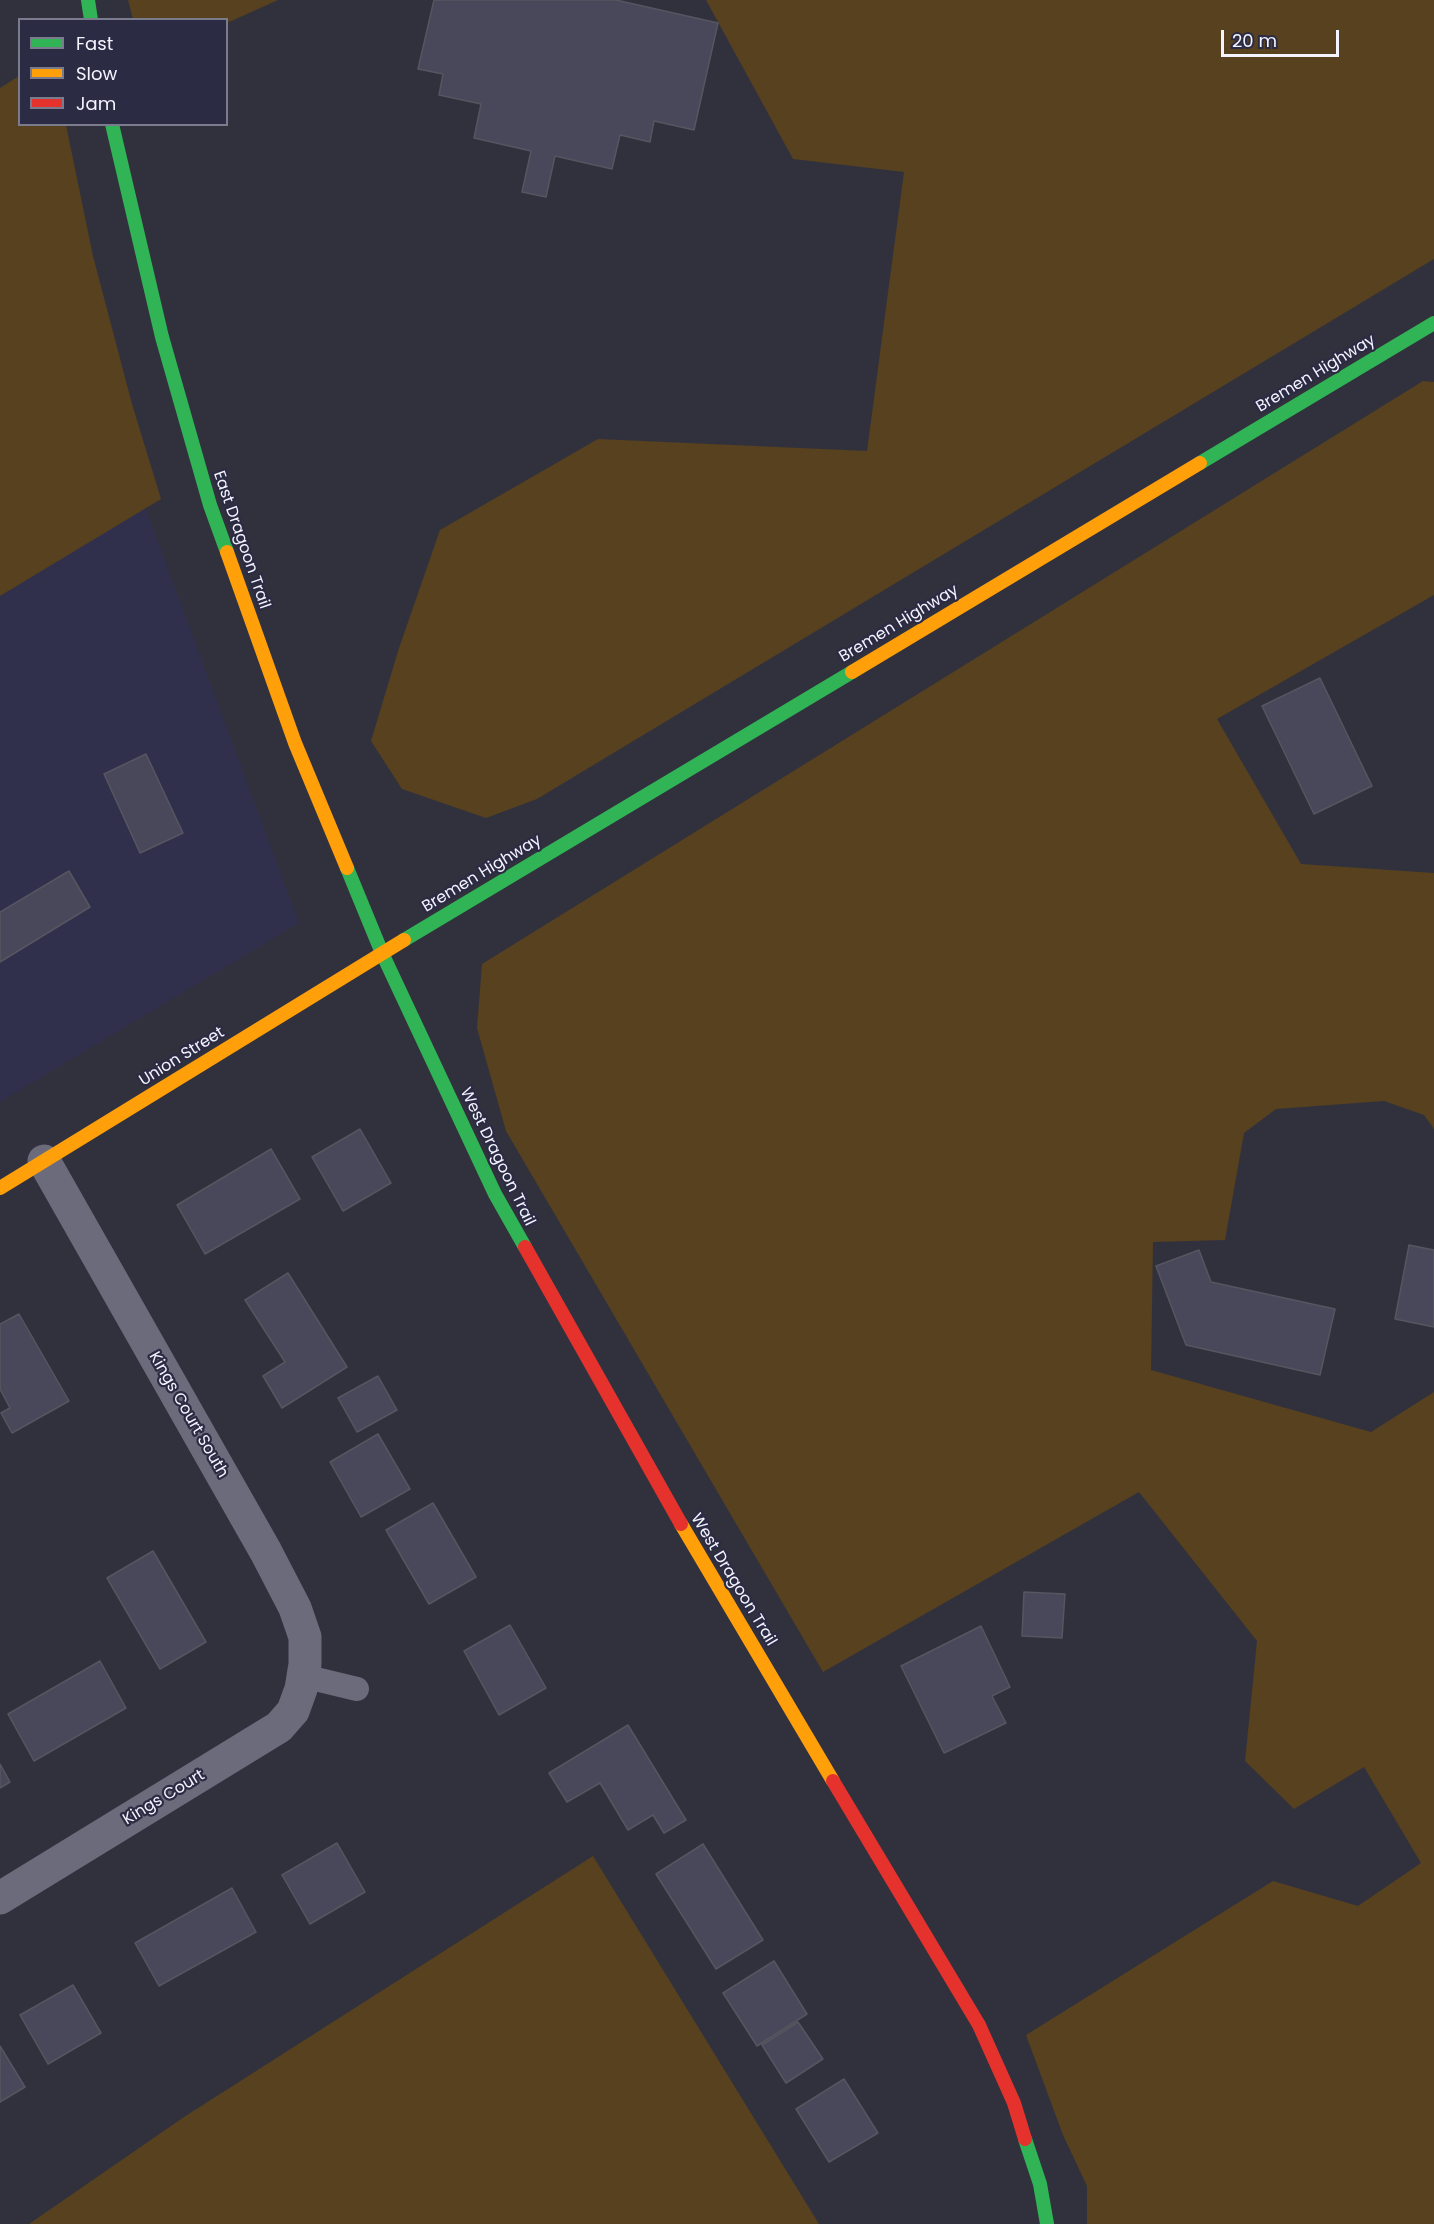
<!DOCTYPE html>
<style>
body{margin:0}
#map{position:relative;width:1434px;height:2224px;overflow:hidden;background:#31313e;font-family:Poppins,sans-serif}
canvas{display:block}
.legend{position:absolute;left:18px;top:18px;width:210px;height:108px;box-sizing:border-box;background:#2b2b44;border:2px solid #7b7b8e;margin:0;padding:8px 10px;list-style:none;font-size:18px;color:#f3f4fe}
.legend li{display:flex;align-items:center;gap:12px;height:30px}
.legend b{width:30px;border:2px solid #7b7b8e}
.scale{position:absolute;left:1221px;top:30px;width:118px;height:27px;box-sizing:border-box;border:3px solid #f3f4fe;border-top:0;padding-left:8px;font-size:18px;line-height:21px;white-space:nowrap;color:#f3f4fe;-webkit-text-stroke:4px #2b2b44;paint-order:stroke}
</style>
<div id="map">
<canvas width="1434" height="2224"></canvas>
<ul class="legend">
<li><b style="height:8px;background:#30b455"></b>Fast</li>
<li><b style="height:8px;background:#ff9f0a"></b>Slow</li>
<li><b style="height:8px;background:#e5322d"></b>Jam</li>
</ul>
<div class="scale">20 m</div>
</div>
<script>
const context = document.querySelector('canvas').getContext('2d');
context.lineJoin = 'round';
function paint(path, color) {
  context.fillStyle = color;
  context.fill(path, 'evenodd');
}
function poly(rows) {
  const path = new Path2D();
  for (const r of rows) {
    path.moveTo(r[0], r[1]);
    for (let i = 2; i < r.length; i += 2) path.lineTo(r[i], r[i + 1]);
  }
  return path;
}
function trace(path, color, width, dash) {
  context.strokeStyle = color;
  context.lineWidth = width;
  context.lineCap = dash ? 'butt' : 'round';
  context.setLineDash(dash || []);
  context.stroke(path);
}
function write(font, color, halo, rows, align = 'center') {
  context.font = font + ' Poppins,sans-serif';
  context.lineWidth = 4.5;
  context.setLineDash([]);
  context.textBaseline = 'middle';
  context.strokeStyle = halo;
  context.fillStyle = color;
  for (const [text, x, y, turn = 0] of rows) {
    context.save();
    context.translate(x, y);
    context.rotate((+turn || 0) * Math.PI / 180);
    context.textAlign = isNaN(turn) ? turn : align;
    if (halo) context.strokeText(text, 0, 0);
    context.fillText(text, 0, 0);
    context.restore();
  }
}
paint(poly([
 [145,507,299,923,0,1102,0,596]
]), '#30304d');
paint(poly([
 [128,0,278,0,227,23,226,20,133,19],
 [706,0,1434,0,1434,259,537,799,486,818,402,789,371,741,399,648,440,530,598,439,867,451,904,172,793,159],
 [19,76,20,124,66,125,93,256,132,404,161,499,0,596,0,88],
 [1423,381,1434,382,1434,595,1217,719,1301,864,1434,873,1434,1129,1424,1115,1384,1101,1276,1109,1244,1133,1225,1240,1153,1242,1151,1370,1371,1432,1434,1392,1434,2224,1087,2224,1087,2186,1063,2135,1026,2035,1273,1881,1358,1906,1421,1863,1364,1767,1294,1809,1245,1761,1257,1641,1139,1492,823,1672,506,1131,477,1028,482,964],
 [593,1856,819,2224,29,2224,184,2117]
]), '#57411e');
const building = poly([
 [434,0,616,0,718,23,694,130,654,121,650,142,620,135,612,169,555,156,546,197,522,192,531,151,474,138,481,104,439,95,443,74,418,69,434,0],
 [1320,678,1372,786,1314,814,1262,706,1320,678],
 [146,754,183,833,140,853,104,774,146,754],
 [69,871,90,907,0,962,0,912,69,871],
 [360,1129,391,1183,343,1211,312,1157,360,1129],
 [271,1149,300,1199,205,1254,177,1205,271,1149],
 [1409,1245,1434,1250,1434,1327,1395,1319,1409,1245],
 [1199,1250,1211,1282,1335,1309,1320,1375,1186,1345,1156,1266,1199,1250],
 [288,1273,347,1367,282,1408,263,1376,285,1362,245,1300,288,1273],
 [19,1314,69,1401,12,1433,1,1413,10,1408,0,1389,0,1324,19,1314],
 [378,1376,397,1410,357,1432,338,1398,378,1376],
 [378,1434,410,1489,361,1517,330,1462,378,1434],
 [433,1503,476,1577,429,1604,386,1530,433,1503],
 [153,1551,206,1642,160,1669,107,1578,153,1551],
 [1024,1592,1065,1594,1062,1638,1022,1636,1024,1592],
 [510,1625,546,1688,499,1715,464,1651,510,1625],
 [981,1626,1010,1687,992,1696,1006,1723,944,1753,901,1666,981,1626],
 [100,1661,126,1708,34,1761,8,1714,100,1661],
 [628,1725,686,1820,664,1833,653,1815,628,1830,600,1783,567,1802,549,1773,628,1725],
 [0,1764,10,1782,0,1788,0,1764],
 [337,1843,365,1892,310,1924,282,1875,337,1843],
 [703,1844,763,1940,716,1969,656,1874,703,1844],
 [232,1888,256,1932,159,1986,135,1943,232,1888],
 [774,1961,807,2014,757,2046,723,1993,774,1961],
 [73,1985,101,2033,48,2064,20,2015,73,1985],
 [798,2022,823,2059,786,2083,762,2045,798,2022],
 [0,2046,25,2087,0,2102,0,2046],
 [844,2079,878,2133,829,2162,796,2109,844,2079]
]);
paint(building, '#49485b');
trace(building, '#565661', 1.5);
trace(poly([
 [303,1676,357,1689]
]), '#6b6b7c', 24);
trace(poly([
 [0,1898,279,1727,293,1711,301,1689,305,1664,305,1637,295,1608,266,1552,44,1161]
]), '#6b6b7c', 33);
trace(poly([
 [88,0,91,20],
 [112,124,162,337,210,505,227,552],
 [1200,463,1434,323],
 [347,868,382,953,495,1194,525,1247],
 [404,940,852,672],
 [1025,2139,1040,2184,1047,2224]
]), '#30b455', 14);
trace(poly([
 [227,552,295,743,347,868],
 [852,672,1200,463],
 [0,1188,404,940],
 [681,1524,833,1781]
]), '#ff9f0a', 14);
trace(poly([
 [525,1247,681,1524],
 [833,1781,979,2025,1014,2103,1025,2139]
]), '#e5322d', 14);
write('16px', '#f3f4fe', '#2b2b44', [
 ["Bremen Highway",1316,374,-31],
 ["East Dragoon Trail",241,540,71],
 ["Bremen Highway",899,624,-31],
 ["Bremen Highway",482,874,-31],
 ["Union Street",182,1057,-32],
 ["West Dragoon Trail",497,1157,64],
 ["Kings Court South",188,1415,60],
 ["West Dragoon Trail",733,1580,59],
 ["Kings Court",164,1798,-31]
]);
</script>
